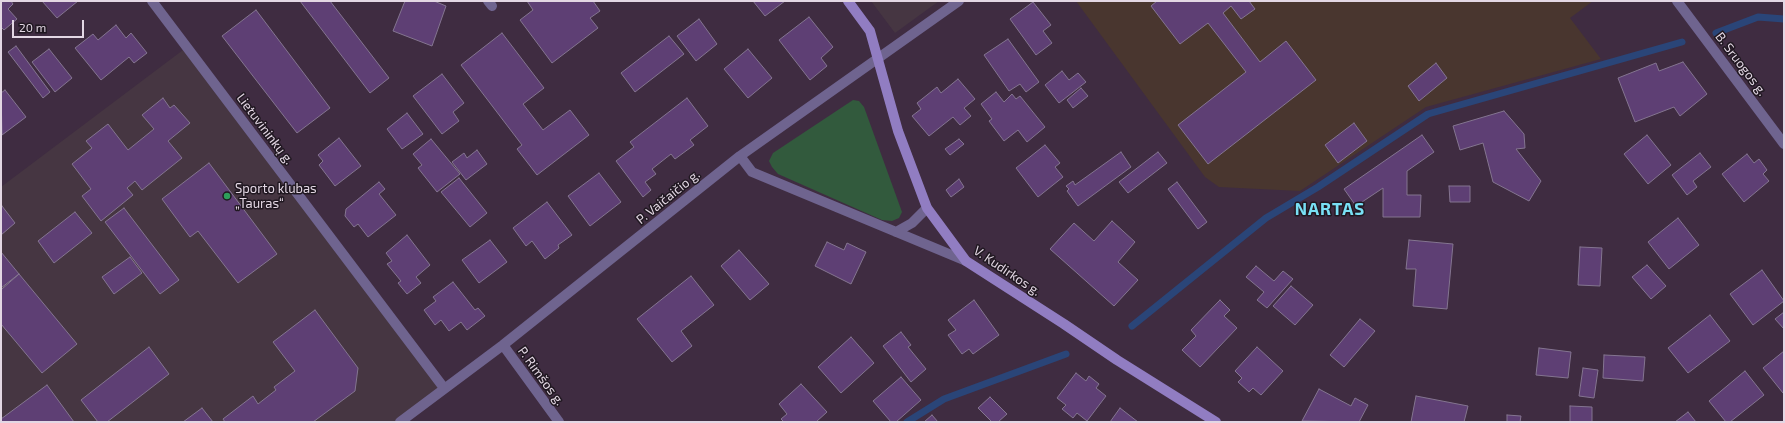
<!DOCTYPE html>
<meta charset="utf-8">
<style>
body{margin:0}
#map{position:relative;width:1785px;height:423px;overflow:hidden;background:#3f2c41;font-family:"Exo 2",sans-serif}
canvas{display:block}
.frame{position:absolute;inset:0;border:2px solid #e3d7e4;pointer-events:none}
.scale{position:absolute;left:12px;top:20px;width:72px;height:18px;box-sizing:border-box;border:2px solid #e3d7e4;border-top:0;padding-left:5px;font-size:12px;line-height:14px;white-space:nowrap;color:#e3d7e4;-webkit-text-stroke:3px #201821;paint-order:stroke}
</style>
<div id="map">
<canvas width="1785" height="423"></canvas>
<div class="frame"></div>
<div class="scale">20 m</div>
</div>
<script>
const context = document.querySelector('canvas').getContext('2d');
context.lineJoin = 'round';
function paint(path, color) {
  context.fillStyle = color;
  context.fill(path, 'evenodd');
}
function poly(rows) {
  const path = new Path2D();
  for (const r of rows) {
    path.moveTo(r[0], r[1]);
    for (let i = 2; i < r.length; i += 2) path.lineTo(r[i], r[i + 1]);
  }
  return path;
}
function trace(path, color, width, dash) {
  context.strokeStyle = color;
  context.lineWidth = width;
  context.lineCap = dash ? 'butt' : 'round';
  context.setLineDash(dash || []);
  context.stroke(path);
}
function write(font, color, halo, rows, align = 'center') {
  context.font = font + ' "Exo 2",sans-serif';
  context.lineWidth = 3;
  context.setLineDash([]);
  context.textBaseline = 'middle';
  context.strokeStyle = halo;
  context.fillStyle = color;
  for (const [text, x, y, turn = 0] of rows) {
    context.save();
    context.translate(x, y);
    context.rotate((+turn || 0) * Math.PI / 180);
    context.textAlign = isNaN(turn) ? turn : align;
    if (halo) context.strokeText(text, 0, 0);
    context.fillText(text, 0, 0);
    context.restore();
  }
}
paint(poly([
 [871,1,939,1,895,33],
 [187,47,444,388,400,422,1,422,1,187]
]), '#463642');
paint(poly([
 [1076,1,1593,1,1570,18,1601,59,1426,107,1300,191,1219,187,1205,177]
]), '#49362f');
paint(poly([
 [853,100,859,101,864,107,902,212,899,218,892,221,882,220,778,174,772,167,769,161,773,153]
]), '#325a3d');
trace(poly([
 [1716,33,1758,17,1784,19],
 [1132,326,1266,218,1318,187,1428,114,1682,42],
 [907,422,944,399,1066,354]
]), '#2a4578', 7);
const building = poly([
 [1,1,11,1,13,4,8,9,17,19,4,30,1,27,1,1],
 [42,1,78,1,57,18,42,1],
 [300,1,330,1,389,78,370,93,300,1],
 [405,1,434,1,446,6,432,46,393,31,405,1],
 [527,1,593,1,600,11,590,18,598,28,552,63,520,20,533,10,527,1],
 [753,1,785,1,765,16,753,1],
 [1157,1,1249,1,1255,9,1241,19,1231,6,1223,13,1260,62,1286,41,1316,80,1208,164,1178,125,1246,72,1208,23,1180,44,1151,6,1157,1],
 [1033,2,1051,25,1043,31,1052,43,1036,55,1010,19,1033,2],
 [256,10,330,108,297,133,222,36,256,10],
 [809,17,833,47,821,58,827,66,810,80,779,40,809,17],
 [699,19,717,44,696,61,677,36,699,19],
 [116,25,126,38,131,33,147,53,134,63,129,57,101,80,75,48,93,34,98,40,116,25],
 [502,33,544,88,523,104,543,130,570,110,589,135,537,175,517,149,522,145,461,65,502,33],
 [669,36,684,54,635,92,621,73,669,36],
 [1008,39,1039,82,1026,92,1020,84,1009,91,984,55,1008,39],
 [16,46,50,92,43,98,8,52,16,46],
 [49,49,72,78,55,92,32,62,49,49],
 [748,49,772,78,748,98,724,69,748,49],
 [1683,62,1707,94,1680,116,1674,107,1635,122,1618,78,1656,63,1659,71,1683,62],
 [1436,63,1447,78,1419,101,1408,86,1436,63],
 [1062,71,1069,80,1078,73,1086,82,1059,103,1045,85,1062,71],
 [442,74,464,103,453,112,459,121,442,134,413,96,442,74],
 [958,79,975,99,964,108,971,116,960,125,953,117,929,136,912,116,921,109,917,103,937,87,941,93,958,79],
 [1081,88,1088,96,1073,108,1067,100,1081,88],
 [5,90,26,117,2,135,1,93,5,90],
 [996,92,1004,102,1012,94,1016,99,1020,96,1045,127,1027,142,1018,130,1004,141,989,121,992,119,981,104,996,92],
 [163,98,170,108,174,105,190,123,168,141,182,158,142,190,135,181,127,188,133,195,101,221,82,196,91,189,72,164,92,148,86,141,108,124,128,150,154,129,142,115,163,98],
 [687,98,708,126,690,140,694,145,675,159,671,154,652,169,656,174,645,182,651,190,643,197,616,161,634,147,630,142,687,98],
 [1504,111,1524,134,1525,148,1516,149,1541,181,1529,201,1493,182,1483,143,1460,150,1453,126,1504,111],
 [407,113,423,134,402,149,387,129,407,113],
 [1354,123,1367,141,1338,163,1325,145,1354,123],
 [1422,135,1434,152,1407,171,1407,195,1421,195,1420,217,1383,217,1383,188,1356,206,1344,189,1422,135],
 [1647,135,1671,165,1648,184,1624,154,1647,135],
 [339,138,361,166,335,186,319,165,323,161,318,155,339,138],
 [431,139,460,174,437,192,418,168,422,165,413,154,431,139],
 [959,139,964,144,950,155,945,149,959,139],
 [1045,145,1060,163,1055,167,1063,177,1038,197,1016,168,1045,145],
 [477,150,487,164,466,180,452,162,464,153,467,158,477,150],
 [1121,152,1131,167,1078,206,1067,191,1069,189,1066,186,1073,181,1075,185,1121,152],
 [1158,152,1167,163,1128,193,1119,182,1158,152],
 [1700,153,1711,167,1693,181,1697,187,1687,195,1672,175,1700,153],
 [1747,154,1754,163,1759,159,1767,170,1763,174,1769,181,1744,202,1722,174,1747,154],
 [209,163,277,254,238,283,198,231,190,237,162,199,209,163],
 [599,173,621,202,590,226,568,196,599,173],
 [459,178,487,213,470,227,441,192,459,178],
 [959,179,964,187,951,197,946,190,959,179],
 [379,182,385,189,379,194,396,215,368,237,358,224,354,227,345,216,346,209,379,182],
 [1177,182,1207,222,1198,229,1168,189,1177,182],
 [1449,186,1470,186,1470,202,1450,202,1449,186],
 [547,202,572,235,558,245,559,248,545,259,532,241,526,246,513,228,547,202],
 [2,206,15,223,1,235,1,207,2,206],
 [124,208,179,280,160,294,105,222,124,208],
 [75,212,92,233,54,263,38,241,75,212],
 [1678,218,1699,245,1669,269,1648,242,1678,218],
 [1112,221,1135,242,1118,262,1138,280,1114,306,1050,249,1074,223,1094,241,1112,221],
 [407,235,430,265,416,277,421,283,407,294,398,283,401,281,387,264,392,261,386,253,407,235],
 [490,240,507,262,479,283,462,260,490,240],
 [1409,240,1453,244,1447,309,1413,306,1416,269,1406,269,1409,240],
 [827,242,844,250,847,243,866,252,851,284,815,266,827,242],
 [1580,247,1602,248,1600,286,1578,285,1580,247],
 [739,250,769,284,750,300,721,266,739,250],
 [1,252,19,274,2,289,1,288,1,252],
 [130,257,142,273,114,294,102,277,130,257],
 [1647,265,1666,286,1651,299,1632,277,1647,265],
 [1256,266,1274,281,1283,271,1293,279,1267,308,1257,300,1264,292,1246,277,1256,266],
 [1762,270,1784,301,1753,325,1730,294,1762,270],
 [19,274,77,344,42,373,1,324,1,288,19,274],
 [691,276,714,305,681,331,692,346,672,362,637,319,691,276],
 [453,282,475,310,478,308,485,316,467,330,461,322,449,331,441,320,435,325,424,310,436,301,433,297,453,282],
 [1291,286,1313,305,1295,325,1273,306,1291,286],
 [974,300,999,335,973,354,969,349,962,354,948,335,956,330,948,320,974,300],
 [1220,300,1230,310,1224,316,1237,328,1200,367,1182,350,1196,336,1191,330,1220,300],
 [315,310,358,368,355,391,313,422,225,422,223,419,253,396,258,404,276,390,274,387,295,371,273,342,315,310],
 [1784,312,1784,329,1775,319,1784,312],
 [1710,315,1730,341,1688,373,1668,348,1710,315],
 [1360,319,1375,331,1344,367,1330,355,1360,319],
 [901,332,911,345,908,347,926,369,911,382,883,346,901,332],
 [851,337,874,363,841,393,818,367,851,337],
 [149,347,169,374,107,422,98,422,81,400,149,347],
 [1257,347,1283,371,1261,395,1253,388,1249,392,1238,382,1242,378,1235,371,1257,347],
 [1539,348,1571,352,1568,378,1536,375,1539,348],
 [1784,351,1784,393,1783,393,1763,368,1784,351],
 [1604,355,1645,357,1643,381,1603,378,1604,355],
 [1583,368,1598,370,1594,398,1579,396,1583,368],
 [1745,371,1764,395,1730,422,1726,422,1709,401,1745,371],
 [1076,373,1086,381,1089,376,1099,384,1096,388,1106,396,1087,421,1077,413,1073,418,1062,409,1066,405,1057,398,1076,373],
 [901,377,921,400,896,422,891,422,873,401,901,377],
 [801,384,827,412,816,422,784,422,781,419,787,414,779,404,801,384],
 [47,385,74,422,1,422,1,419,47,385],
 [1319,389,1351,406,1355,398,1368,405,1359,422,1302,421,1319,389],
 [1416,396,1468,406,1464,422,1411,422,1416,396],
 [990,397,1007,414,998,422,992,422,978,408,990,397],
 [1570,406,1592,407,1592,422,1570,422,1570,406],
 [202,408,213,422,183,422,202,408],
 [1120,408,1138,422,1110,422,1120,408],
 [1688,412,1696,422,1675,422,1688,412],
 [932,415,938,422,924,422,932,415],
 [1507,415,1521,416,1520,422,1507,422,1507,415]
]);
paint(building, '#5e3f74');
trace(building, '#847590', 1);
trace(poly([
 [152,1,444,388],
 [488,1,492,6],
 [1677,1,1784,144],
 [740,156,752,172,966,261],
 [896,232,912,223,927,208],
 [503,345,559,422],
 [400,422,503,345,740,156,959,1]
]), '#6f648f', 10);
trace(poly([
 [848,1,870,31,898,131,927,208,966,261,1064,324,1117,360,1216,422]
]), '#917dc2', 10);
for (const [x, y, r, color] of [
 [227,196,4,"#2e9e5b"]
]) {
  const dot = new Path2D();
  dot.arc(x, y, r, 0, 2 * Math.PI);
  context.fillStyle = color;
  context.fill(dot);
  trace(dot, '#201821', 1.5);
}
write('13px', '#e3d7e4', '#201821', [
 ["B. Sruogos g.",1741,64,53],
 ["Lietuvininkų g.",265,129,53],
 ["P. Vaičaičio g.",668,197,-39],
 ["V. Kudirkos g.",1007,271,34],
 ["P. Rimšos g.",541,376,54]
]);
write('13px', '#e3d7e4', '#201821', [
 ["Sporto klubas",235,189],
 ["„Tauras“",235,204]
], 'left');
context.letterSpacing = '1px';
write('bold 17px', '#79e0f5', '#201821', [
 ["NARTAS",1330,209]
]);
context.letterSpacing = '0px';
</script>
